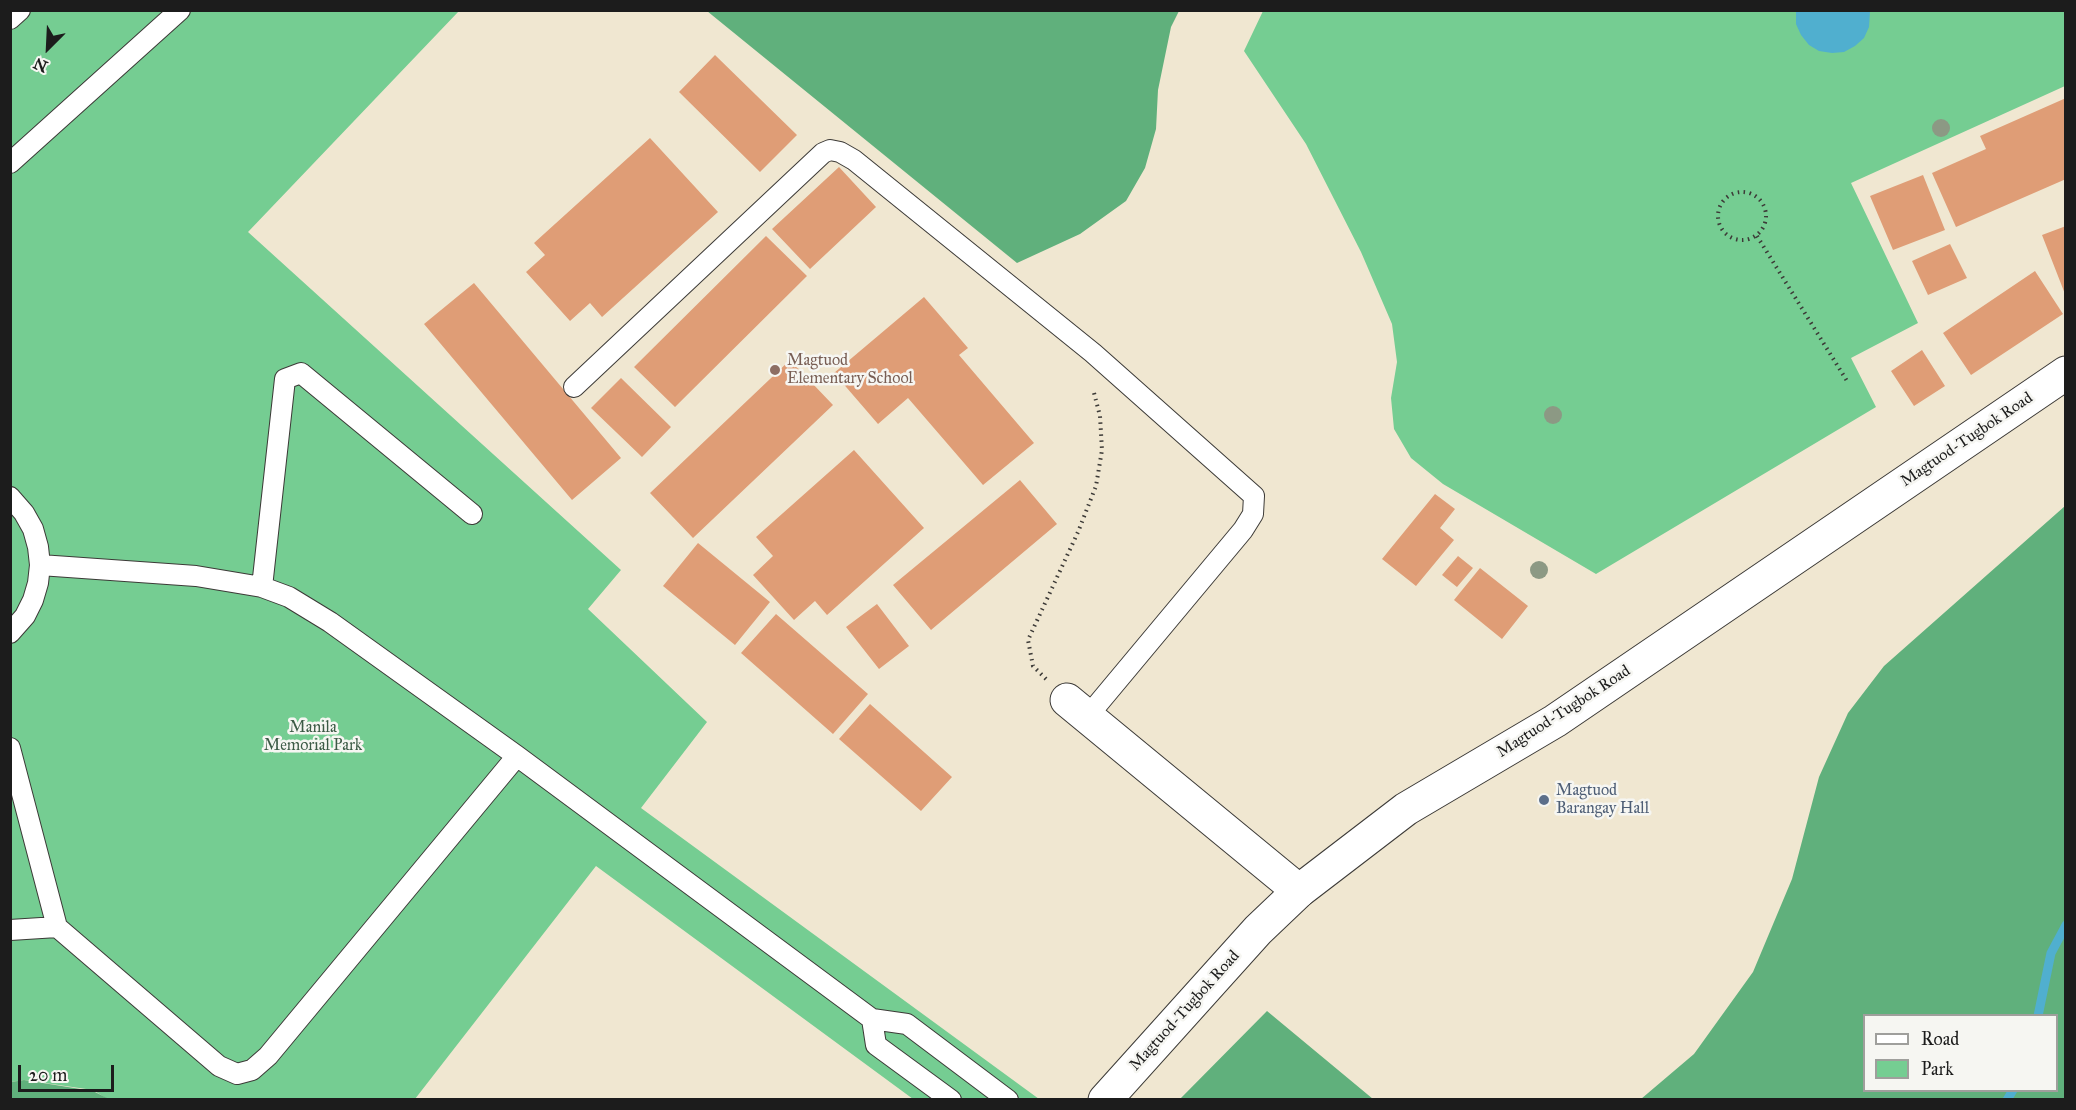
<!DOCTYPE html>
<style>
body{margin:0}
#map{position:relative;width:2076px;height:1110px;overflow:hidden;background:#f0e7d1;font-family:"IM FELL Great Primer",serif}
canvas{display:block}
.frame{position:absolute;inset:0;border:12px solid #1c1c1c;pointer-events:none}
.legend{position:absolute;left:1863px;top:1014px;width:195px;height:78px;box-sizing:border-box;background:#f6f6f2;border:2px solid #9f9f9c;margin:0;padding:8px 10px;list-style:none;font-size:18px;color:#1c1c1c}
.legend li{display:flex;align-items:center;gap:12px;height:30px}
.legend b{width:30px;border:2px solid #9f9f9c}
.north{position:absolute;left:18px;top:18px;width:60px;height:60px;-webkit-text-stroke:4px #f6f6f2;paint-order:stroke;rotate:204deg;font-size:16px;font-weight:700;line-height:24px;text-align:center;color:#1c1c1c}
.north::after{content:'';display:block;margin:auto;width:21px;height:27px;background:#1c1c1c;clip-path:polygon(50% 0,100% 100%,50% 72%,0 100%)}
.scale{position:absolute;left:18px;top:1065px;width:96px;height:27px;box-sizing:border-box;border:3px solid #1c1c1c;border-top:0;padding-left:8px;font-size:18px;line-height:21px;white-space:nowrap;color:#1c1c1c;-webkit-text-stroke:4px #f6f6f2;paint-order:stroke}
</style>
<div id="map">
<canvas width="2076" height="1110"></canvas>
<div class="frame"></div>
<ul class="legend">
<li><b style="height:8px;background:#fff"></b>Road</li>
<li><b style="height:16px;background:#75cd92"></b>Park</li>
</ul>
<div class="north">N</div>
<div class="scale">20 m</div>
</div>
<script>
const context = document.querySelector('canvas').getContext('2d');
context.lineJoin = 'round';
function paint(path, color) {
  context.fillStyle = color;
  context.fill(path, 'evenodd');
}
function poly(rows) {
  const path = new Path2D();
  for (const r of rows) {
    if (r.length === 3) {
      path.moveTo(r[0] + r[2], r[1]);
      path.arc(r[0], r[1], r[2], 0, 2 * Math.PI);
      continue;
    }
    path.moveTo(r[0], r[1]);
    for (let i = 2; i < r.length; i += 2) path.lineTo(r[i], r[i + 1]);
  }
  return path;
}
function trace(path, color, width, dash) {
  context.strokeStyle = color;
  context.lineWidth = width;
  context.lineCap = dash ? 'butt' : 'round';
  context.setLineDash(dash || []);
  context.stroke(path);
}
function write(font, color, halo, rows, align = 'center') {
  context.font = font + ' "IM FELL Great Primer",serif';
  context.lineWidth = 5;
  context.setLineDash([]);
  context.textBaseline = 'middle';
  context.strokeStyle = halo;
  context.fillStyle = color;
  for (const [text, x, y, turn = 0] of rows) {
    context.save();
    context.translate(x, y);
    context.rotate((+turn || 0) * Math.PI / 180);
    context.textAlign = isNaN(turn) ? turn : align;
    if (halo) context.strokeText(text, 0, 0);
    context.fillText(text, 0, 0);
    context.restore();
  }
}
paint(poly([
 [11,11,459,11,248,232,621,570,588,609,707,722,641,808,1039,1099,913,1099,596,866,415,1099,109,1100,93,1090,24,1080,11,1082],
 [1263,11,2066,11,2065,86,1851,183,1918,323,1851,358,1876,407,1596,574,1443,484,1411,458,1394,429,1391,398,1397,362,1392,324,1361,252,1306,144,1244,51]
]), '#75cd92');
paint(poly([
 [707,11,1179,11,1171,27,1158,90,1156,129,1145,168,1126,201,1080,234,1017,263],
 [2065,506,2065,1099,1641,1099,1694,1054,1753,972,1792,879,1819,777,1848,713,1884,666],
 [1864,1016,2056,1016,2056,1090,1864,1090],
 [1267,1011,1373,1099,1180,1099],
 [24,1080,93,1091,109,1099,11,1099,11,1082]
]), '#60b07c');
paint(poly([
 [1796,11,1870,11,1869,27,1864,38,1855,46,1844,52,1832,53,1819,51,1809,45,1801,35,1796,24]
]), '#50afcf');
trace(poly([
 [2038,1016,2051,953,2066,925],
 [2007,1100,2013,1090]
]), '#50afcf', 9);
paint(poly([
 [715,55,797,135,760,172,679,92],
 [2066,98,2066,179,1956,227,1932,173,1986,149,1980,136],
 [650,138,718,212,602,317,590,303,570,321,526,272,545,255,534,243],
 [839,167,876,207,810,269,772,229],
 [1923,175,1945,230,1893,250,1870,196],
 [2066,226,2066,294,2065,294,2042,235],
 [766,236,807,276,675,407,634,367],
 [1950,244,1967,278,1928,295,1912,261],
 [2035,271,2063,314,1971,375,1943,333],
 [474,283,621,458,572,500,424,324],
 [924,297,968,348,959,355,1034,443,983,485,908,398,878,424,834,373],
 [1922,350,1945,386,1914,406,1891,371],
 [790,360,833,405,693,538,650,493],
 [621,378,671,427,642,457,591,408],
 [854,450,924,528,827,615,815,601,794,620,753,575,773,556,756,537],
 [1020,480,1057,524,931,630,893,585],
 [1435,494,1455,509,1440,528,1454,540,1416,586,1382,559],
 [698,543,770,602,735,645,663,586],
 [1458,556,1473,568,1457,587,1442,575],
 [1480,568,1528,606,1502,639,1454,600],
 [877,604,909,646,879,669,846,627],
 [776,614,868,694,833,734,741,653],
 [870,704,952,777,921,811,839,739]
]), '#df9d76');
const lane = poly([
 [10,19,20,10],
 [10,163,180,10],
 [574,387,823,153,830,150,840,152,854,160,1093,353,1254,496,1253,514,1243,530,1087,717],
 [10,497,24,513,33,529,38,547,40,565,38,583,33,600,25,616,10,633],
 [40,565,196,576,262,587,289,597,330,622,517,756,872,1019,907,1024,1008,1100],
 [262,587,285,379,301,373,472,514],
 [10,748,57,927,219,1066,237,1074,252,1070,268,1056,517,756],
 [10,930,57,927],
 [872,1019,876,1045,951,1100]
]);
const street = poly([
 [1067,700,1299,891]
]);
const secondary = poly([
 [1105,1100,1258,930,1299,891,1406,809,1555,721,2066,373]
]);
trace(lane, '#3c3a37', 22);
trace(street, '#3c3a37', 35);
trace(secondary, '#3c3a37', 35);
trace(poly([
 [1742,216,24],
 [1757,236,1847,381],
 [1046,679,1033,666,1028,640,1078,532,1096,486,1102,450,1100,416,1093,389]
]), '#3c3a37', 4, [1.5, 4.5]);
trace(lane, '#fff', 20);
trace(street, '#fff', 33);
trace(secondary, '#fff', 33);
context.fillStyle = '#8c9984';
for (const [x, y] of [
 [1941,128],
 [1553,415],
 [1539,570]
]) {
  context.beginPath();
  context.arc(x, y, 9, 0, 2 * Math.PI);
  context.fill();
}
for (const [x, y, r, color] of [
 [775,370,6,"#8d6e63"],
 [1544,800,6,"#5c6f8a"]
]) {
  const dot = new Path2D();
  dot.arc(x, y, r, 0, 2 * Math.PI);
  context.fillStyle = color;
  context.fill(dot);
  trace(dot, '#f6f6f2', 2);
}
write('16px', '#785e54', '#f6f6f2', [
 ["Magtuod",787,361],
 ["Elementary School",787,379]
], 'left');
write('16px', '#1c1c1c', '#f6f6f2', [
 ["Magtuod-Tugbok Road",1967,440,-34],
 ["Magtuod-Tugbok Road",1564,712,-33],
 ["Magtuod-Tugbok Road",1185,1011,-48]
]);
write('16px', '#3b5a45', '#f6f6f2', [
 ["Manila",313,728],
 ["Memorial Park",313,746]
]);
write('16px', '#4e5e75', '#f6f6f2', [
 ["Magtuod",1556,791],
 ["Barangay Hall",1556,809]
], 'left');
</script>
